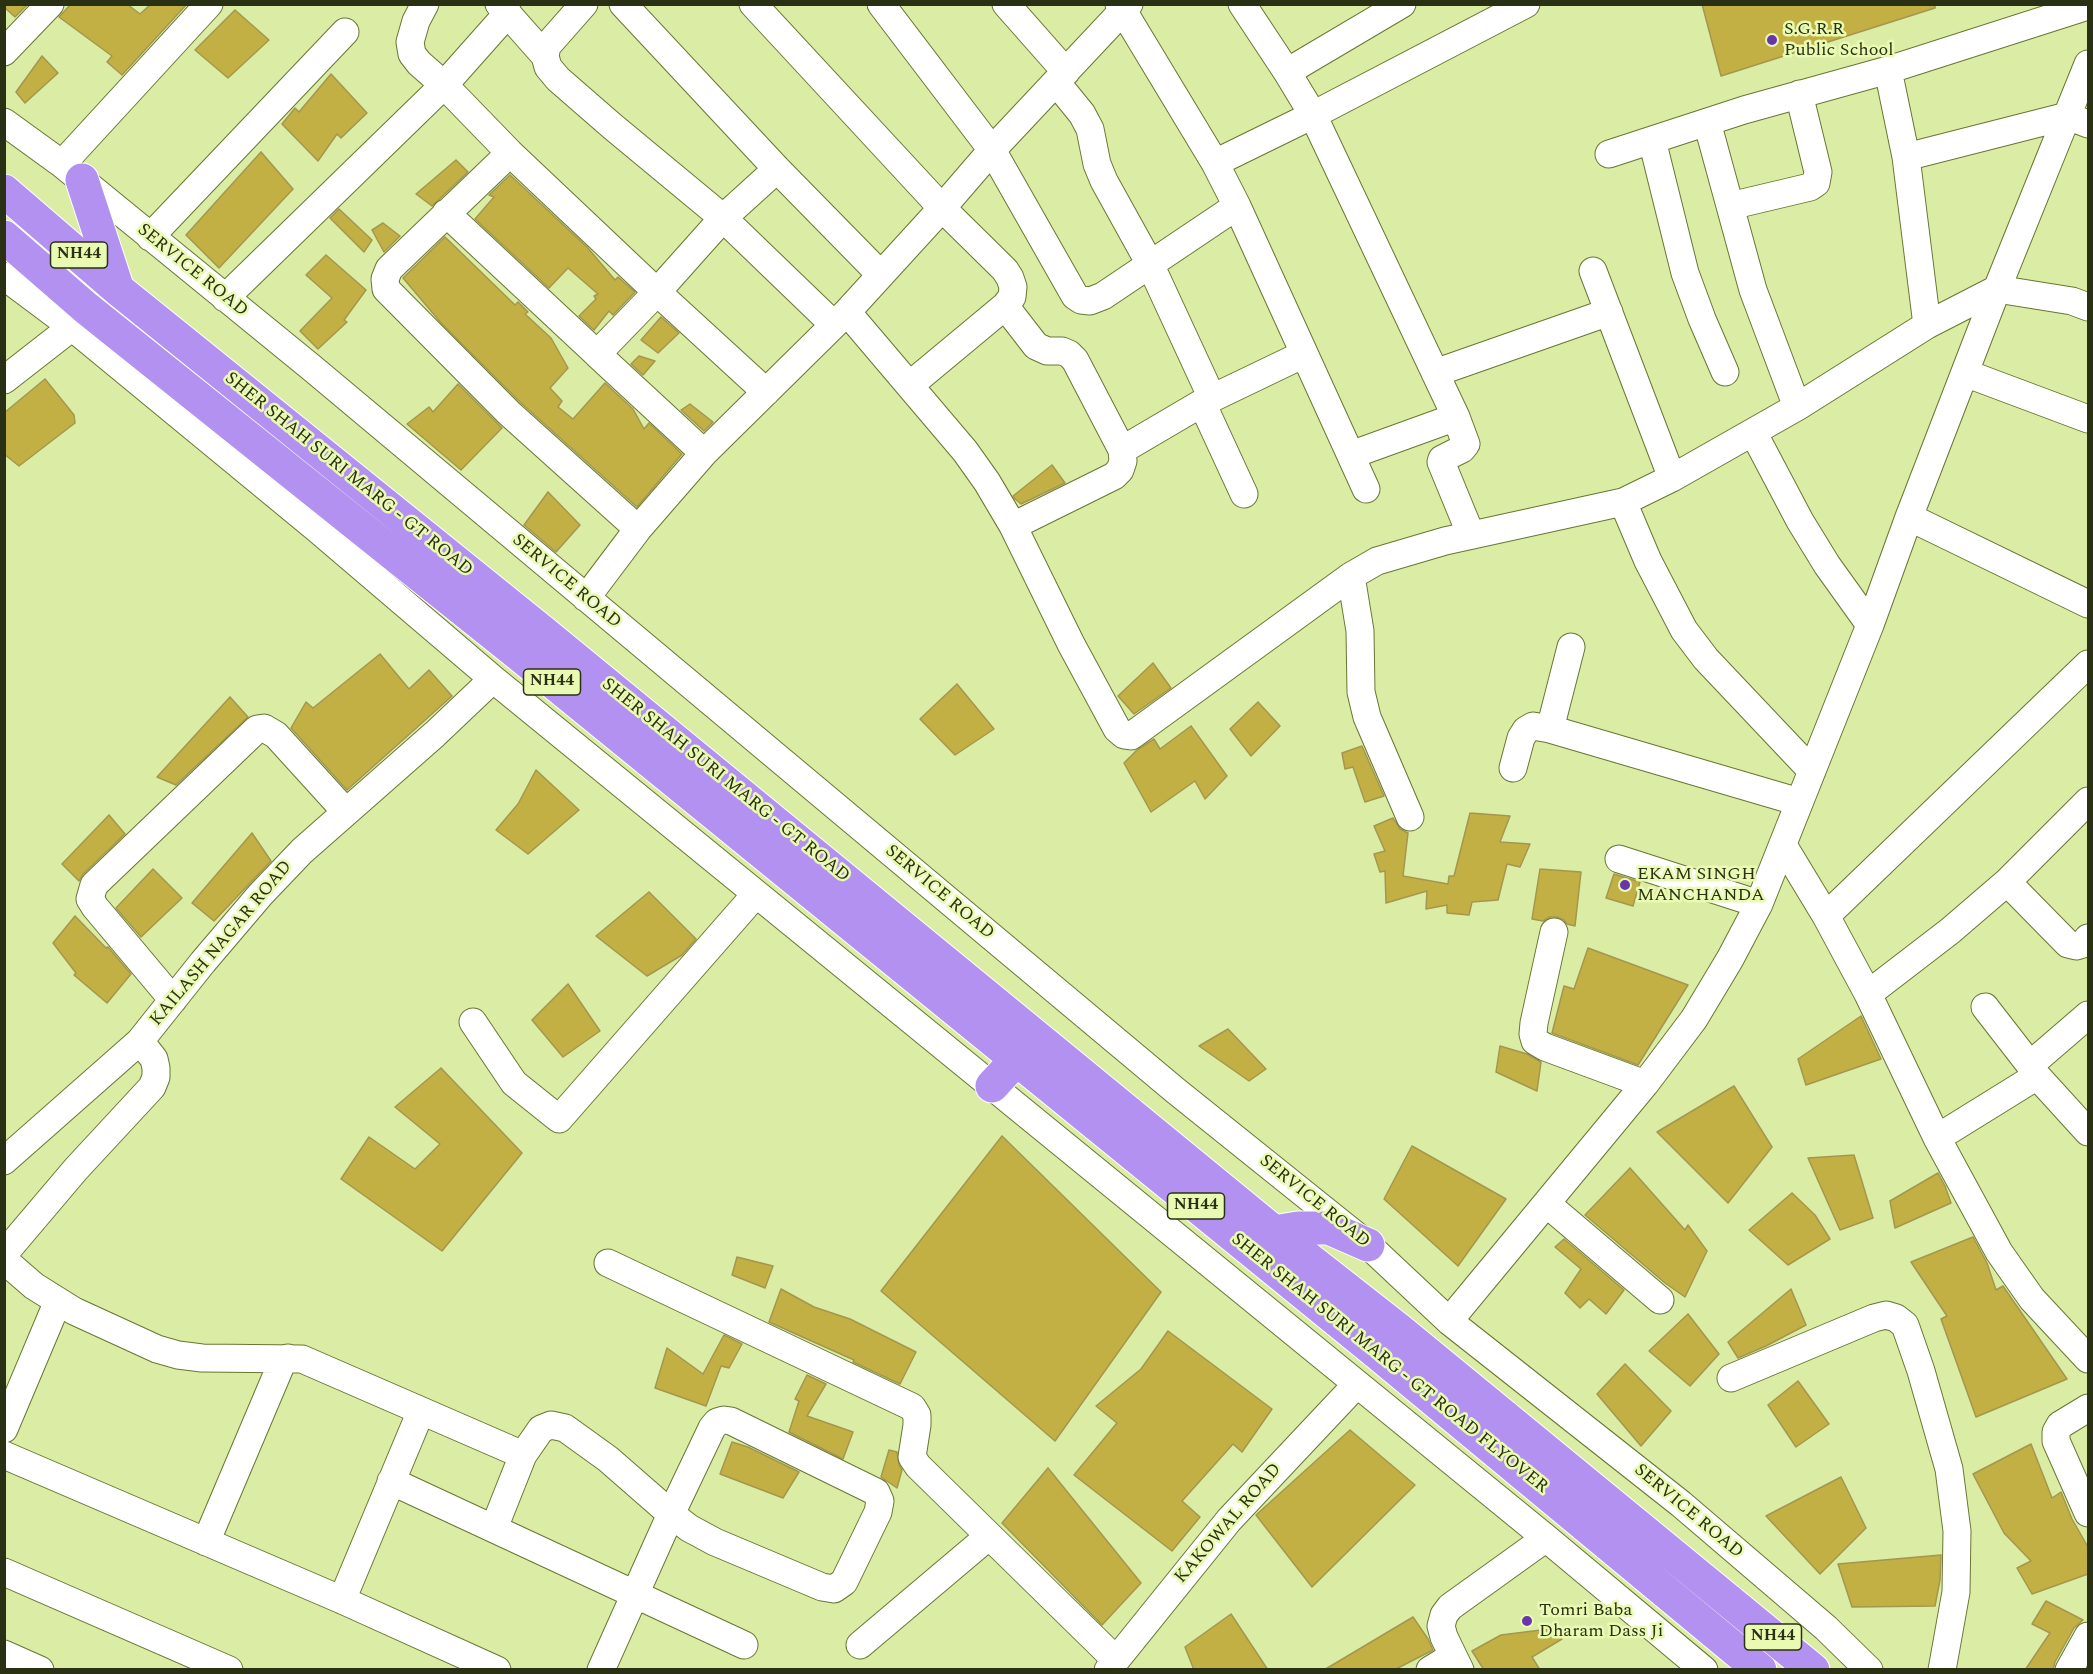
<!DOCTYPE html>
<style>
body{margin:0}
#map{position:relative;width:2093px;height:1674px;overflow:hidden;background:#dbeda5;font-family:Spectral,serif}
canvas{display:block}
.frame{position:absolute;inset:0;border:6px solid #2a3013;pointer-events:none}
</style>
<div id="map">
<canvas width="2093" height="1674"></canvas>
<div class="frame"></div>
</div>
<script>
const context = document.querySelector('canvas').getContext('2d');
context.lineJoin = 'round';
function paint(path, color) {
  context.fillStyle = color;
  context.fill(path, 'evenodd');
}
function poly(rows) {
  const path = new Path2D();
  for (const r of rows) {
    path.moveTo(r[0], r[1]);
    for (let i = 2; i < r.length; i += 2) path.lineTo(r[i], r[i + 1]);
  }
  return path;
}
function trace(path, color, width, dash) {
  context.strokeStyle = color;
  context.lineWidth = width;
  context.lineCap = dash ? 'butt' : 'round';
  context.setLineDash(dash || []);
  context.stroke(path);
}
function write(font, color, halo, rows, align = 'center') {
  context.font = font + ' Spectral,serif';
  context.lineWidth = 5;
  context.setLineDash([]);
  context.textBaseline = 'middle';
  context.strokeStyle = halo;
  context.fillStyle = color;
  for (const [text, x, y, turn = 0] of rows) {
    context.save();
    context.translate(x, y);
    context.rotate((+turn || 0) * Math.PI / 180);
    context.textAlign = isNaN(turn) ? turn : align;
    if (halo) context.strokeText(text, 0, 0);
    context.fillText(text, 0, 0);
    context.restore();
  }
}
const building = poly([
 [4,4,28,4,15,17,4,7,4,4],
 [71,4,127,4,140,14,151,4,187,4,122,75,107,62,112,56,59,17,71,4],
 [1702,4,1935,4,1935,8,1721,76,1702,4],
 [235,10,269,40,228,78,195,50,235,10],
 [42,56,58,73,25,103,16,92,42,56],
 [331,74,367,113,341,138,337,134,318,161,282,124,295,108,299,112,331,74],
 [261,152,293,189,219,268,186,235,261,152],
 [456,160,468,172,432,206,416,194,456,160],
 [510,175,587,247,615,280,618,277,635,292,613,315,609,311,594,330,579,316,596,299,594,296,598,294,568,268,549,288,475,219,494,197,489,195,510,175],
 [339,209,372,240,364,252,330,218,339,209],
 [383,223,400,236,384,252,372,230,383,223],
 [445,237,515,305,518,302,528,312,525,314,551,338,568,368,550,388,562,401,558,407,573,419,605,383,633,409,644,429,649,423,682,454,637,507,520,402,442,324,403,278,445,237],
 [326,255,366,290,344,320,347,322,318,349,300,331,332,298,306,275,326,255],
 [661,317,679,333,658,353,641,340,661,317],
 [639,356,655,361,643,375,631,364,639,356],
 [45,379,74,415,75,423,19,466,4,454,4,413,45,379],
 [458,384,502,428,461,470,407,424,429,407,433,412,458,384],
 [690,404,713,422,704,431,681,410,690,404],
 [1052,465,1065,483,1021,504,1015,499,1013,496,1052,465],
 [548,492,580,525,556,552,524,525,548,492],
 [380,654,409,689,429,670,452,696,347,790,291,728,306,702,313,708,380,654],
 [1153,663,1171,688,1134,714,1118,696,1153,663],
 [957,684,994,729,955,755,920,719,957,684],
 [230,697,248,717,176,785,157,777,230,697],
 [1258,702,1280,726,1251,756,1230,729,1258,702],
 [1191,726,1227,776,1205,799,1195,781,1151,812,1124,763,1137,750,1154,739,1160,749,1191,726],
 [1362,746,1384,796,1365,802,1353,767,1345,769,1342,753,1362,746],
 [536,770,579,810,528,854,496,830,518,804,536,770],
 [1470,813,1510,816,1500,842,1530,844,1520,867,1507,864,1498,900,1472,902,1469,915,1447,913,1447,905,1426,909,1427,891,1386,903,1385,871,1380,872,1374,854,1385,851,1374,826,1393,818,1400,829,1408,833,1403,876,1448,884,1449,876,1454,876,1470,813],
 [109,815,125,834,83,874,79,881,62,864,109,815],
 [252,833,271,861,214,921,192,903,252,833],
 [153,869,182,898,141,937,116,908,153,869],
 [1540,869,1581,872,1575,926,1567,924,1564,920,1557,917,1550,917,1543,921,1532,919,1540,869],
 [1614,874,1640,882,1633,906,1606,898,1614,874],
 [649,892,696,939,682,955,647,976,596,936,649,892],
 [75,916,106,948,108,947,131,974,107,1003,74,975,76,973,53,943,75,916],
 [1588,948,1688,985,1638,1065,1552,1033,1564,986,1574,989,1588,948],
 [568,984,600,1031,563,1057,532,1020,568,984],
 [1861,1016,1881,1059,1806,1085,1798,1059,1861,1016],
 [1228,1029,1266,1069,1249,1081,1199,1046,1228,1029],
 [1500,1046,1527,1054,1541,1062,1537,1091,1496,1072,1500,1046],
 [441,1068,522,1153,442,1251,341,1179,369,1137,415,1169,440,1144,395,1107,441,1068],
 [1734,1086,1772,1147,1728,1203,1657,1132,1734,1086],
 [1002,1136,1161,1292,1055,1441,881,1291,1002,1136],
 [1412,1146,1506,1199,1458,1266,1384,1199,1412,1146],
 [1854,1155,1873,1218,1840,1230,1808,1158,1854,1155],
 [1630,1168,1685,1230,1688,1225,1707,1251,1685,1297,1665,1283,1585,1215,1630,1168],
 [1938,1173,1945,1186,1951,1203,1895,1228,1890,1201,1938,1173],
 [1792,1193,1815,1215,1830,1239,1788,1265,1749,1230,1792,1193],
 [1973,1237,1987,1263,1996,1290,2003,1286,2067,1379,1976,1417,1941,1319,1947,1316,1911,1262,1973,1237],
 [1564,1239,1624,1290,1606,1314,1589,1299,1580,1308,1565,1293,1581,1269,1555,1247,1564,1239],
 [737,1257,773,1266,765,1288,732,1275,737,1257],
 [781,1289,814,1307,850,1319,916,1352,900,1384,853,1362,854,1360,769,1322,781,1289],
 [1791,1289,1806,1325,1766,1346,1738,1358,1728,1342,1791,1289],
 [1688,1314,1719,1354,1690,1386,1649,1351,1688,1314],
 [1168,1331,1272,1409,1242,1452,1233,1444,1182,1501,1200,1517,1172,1551,1074,1475,1117,1423,1096,1406,1141,1369,1168,1331],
 [724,1335,742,1344,729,1368,721,1366,706,1406,655,1388,667,1348,703,1374,724,1335],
 [1625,1364,1671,1411,1641,1446,1597,1394,1625,1364],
 [807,1375,826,1384,807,1416,853,1432,843,1459,789,1432,799,1401,795,1399,807,1375],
 [1798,1381,1829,1424,1796,1447,1768,1405,1798,1381],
 [1350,1430,1415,1485,1312,1587,1256,1515,1350,1430],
 [732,1442,748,1447,799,1472,783,1498,720,1474,732,1442],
 [2031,1444,2052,1498,2061,1492,2072,1519,2088,1547,2088,1574,2032,1594,2017,1568,2031,1561,2004,1533,1973,1474,2031,1444],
 [889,1450,897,1452,899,1465,902,1470,897,1488,881,1477,889,1450],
 [1048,1468,1141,1583,1102,1625,1002,1523,1048,1468],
 [1841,1477,1866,1528,1820,1574,1766,1516,1841,1477],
 [1941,1555,1940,1580,1935,1606,1852,1607,1838,1564,1941,1555],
 [2046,1601,2083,1620,2074,1628,2055,1662,2053,1670,2025,1670,2050,1633,2032,1624,2046,1601],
 [1231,1614,1268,1670,1194,1670,1185,1647,1231,1614],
 [1413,1617,1428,1639,1433,1650,1394,1670,1324,1670,1413,1617],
 [1557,1628,1562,1639,1532,1657,1540,1670,1484,1670,1472,1651,1501,1635,1557,1628]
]);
paint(building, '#c3b044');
trace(building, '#a4964e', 1.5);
const minor = poly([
 [425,4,416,21,410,42,412,54,419,63,444,85,510,153,657,292,766,392],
 [499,4,545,56],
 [584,4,547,46,545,56,548,67,558,79,612,126,723,218,833,324],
 [623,4,777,169,880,274],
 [753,4,942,208,1005,270,1010,278,1013,287,1012,297,1005,306,910,385],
 [881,4,992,150,1075,296,1081,300,1090,301,1103,296,1237,206],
 [1006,4,1066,72],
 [1119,4,1215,163,1237,206,1366,489],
 [1242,4,1287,72,1313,115,1456,417,1466,444,1462,449,1442,459,1441,462,1471,535],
 [4,52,50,4],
 [1888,70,1906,157,1927,325],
 [1287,72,1402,4],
 [1056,82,1082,114,1090,129,1097,164,1104,181,1150,264,1212,398],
 [4,122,62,164,312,368,1176,1091,1368,1245,1449,1321,1681,1504,1826,1628,1869,1670],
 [1707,122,1753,290,1797,407],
 [1652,140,1685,273,1702,319,1725,372],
 [510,153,389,269,385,279,386,289,509,413,638,529],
 [1609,154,1744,110,1888,70,2088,6],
 [1906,157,2067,116,2088,124],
 [1215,163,1313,115,1526,4],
 [62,164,209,4],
 [1730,206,1810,187,1816,183,1818,172,1799,94],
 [446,213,597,354],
 [150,237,345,32],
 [1593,271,1672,478],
 [4,276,72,327,316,528,493,679,1546,1538,1704,1670],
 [225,298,444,85,508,13],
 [1005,306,1036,346,1047,351,1062,351,1069,354,1075,360,1122,450,1123,461,1120,470,1114,476,1013,526],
 [847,312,965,451,987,482,1013,526,1071,644,1117,729,1124,735,1131,736,1351,576,1377,561,1445,541,1623,502,1672,478,1797,407,1927,325,1997,289,2072,301,2088,307],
 [1435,373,1609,312],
 [1965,373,2088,419],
 [4,380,72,327,82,313],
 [1202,403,1244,494],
 [1753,432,1800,521,1827,565,1870,625],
 [1122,450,1202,403,1304,354],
 [704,453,597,354,657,292,723,218,777,169],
 [1351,455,1456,417],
 [1623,502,1648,561,1684,630,1706,659,1812,771],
 [1909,517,2088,604],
 [1351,576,1360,631,1361,692,1367,717,1410,817],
 [586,598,638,529,704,453,847,312,942,208,992,150,1129,4],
 [1550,729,1571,647],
 [1513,768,1521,738,1526,730,1533,726,1550,729,1799,802],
 [1783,845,1826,916,1868,994,1937,1138,1999,1252,2032,1299,2088,1359],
 [1619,859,1759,904],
 [2007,882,2068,944,2076,946,2083,944,2088,938],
 [1826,916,2088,664],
 [1554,932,1534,1023,1533,1034,1535,1041,1545,1047,1645,1084],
 [1868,994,1950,931,2007,882,2088,801],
 [173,1000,95,907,90,899,94,885,257,729,264,728,276,735,346,812],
 [1985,1007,2030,1065],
 [473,1022,514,1083,559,1119,756,894],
 [2037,1076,2088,1132],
 [1937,1138,2037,1076,2030,1065,2088,1015],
 [4,1161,140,1041,203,962,260,895,302,851,435,734,493,679],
 [1547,1204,1660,1300],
 [4,1254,76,1169,152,1087,156,1077,156,1068,154,1059,140,1041],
 [4,1260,34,1286,74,1311,157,1349,178,1355,202,1358,302,1359,523,1455],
 [608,1263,912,1407,917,1415,917,1425,912,1457,918,1466,1116,1660],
 [1449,1321,1645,1084,1694,1019,1730,959,1759,904,1870,625,1909,517,1997,289,2088,64],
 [1731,1378,1874,1318,1886,1315,1896,1318,1905,1325,1921,1371,1949,1469,1957,1531,1956,1592,1942,1670],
 [2088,1408,2060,1425,2056,1432,2056,1441,2088,1513],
 [4,1429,58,1301],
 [4,1455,342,1600,497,1670],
 [391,1481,744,1645],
 [494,1528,523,1455,541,1429,551,1425,565,1428,608,1459,671,1514,689,1528,715,1542,822,1587,834,1589,844,1582,878,1512,880,1501,876,1492,731,1421,724,1420,717,1422,712,1428,671,1514,601,1670],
 [206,1542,281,1365,288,1358],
 [4,1572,229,1670],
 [342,1600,421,1411],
 [860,1645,989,1536],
 [4,1654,40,1670],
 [1108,1670,1229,1520,1357,1384],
 [1430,1670,1453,1656],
 [1460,1670,1444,1637,1441,1626,1444,1615,1450,1607,1546,1538],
 [2069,1670,2088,1636]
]);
const highway = poly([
 [82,180,117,287],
 [4,191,120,291,544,633,1274,1232,1399,1330,1813,1670],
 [4,237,86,308,521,656,1376,1352,1760,1670],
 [992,1086,1016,1060],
 [1274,1232,1298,1228,1329,1228,1368,1245]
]);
trace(minor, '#687632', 29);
trace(highway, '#fff', 35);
trace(minor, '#fff', 27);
trace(highway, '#b391f1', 33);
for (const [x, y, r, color] of [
 [1772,40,6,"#6935ac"],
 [1625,885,6,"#6935ac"],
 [1527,1621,6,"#6935ac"]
]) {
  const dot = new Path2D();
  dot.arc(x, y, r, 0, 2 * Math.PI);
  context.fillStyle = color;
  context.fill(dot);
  trace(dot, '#e9fab2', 2);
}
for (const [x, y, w] of [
 [79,255,57],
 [552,682,57],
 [1196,1206,57],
 [1773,1637,57]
]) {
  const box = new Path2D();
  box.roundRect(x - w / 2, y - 13, w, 26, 4.5);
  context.fillStyle = '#e9fab2';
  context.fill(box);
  trace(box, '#2a3013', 1.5);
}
write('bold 16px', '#2a3013', null, [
 ["NH44",79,255],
 ["NH44",552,682],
 ["NH44",1196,1206],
 ["NH44",1773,1637]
]);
write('18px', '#2a3013', '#e9fab2', [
 ["S.G.R.R",1784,30],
 ["Public School",1784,51],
 ["EKAM SINGH",1637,875],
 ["MANCHANDA",1637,896],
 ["Tomri Baba",1539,1611],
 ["Dharam Dass Ji",1539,1632]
], 'left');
write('18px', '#2a3013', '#e9fab2', [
 ["SERVICE ROAD",192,271,39],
 ["SHER SHAH SURI MARG - GT ROAD",348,475,39],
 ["SERVICE ROAD",566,582,40],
 ["SHER SHAH SURI MARG - GT ROAD",725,781,39],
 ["SERVICE ROAD",939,893,40],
 ["KAILASH NAGAR ROAD",222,944,-50],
 ["SERVICE ROAD",1314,1202,39],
 ["SHER SHAH SURI MARG - GT ROAD FLYOVER",1389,1364,39],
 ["SERVICE ROAD",1688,1512,40],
 ["KAKOWAL ROAD",1229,1524,-49]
]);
</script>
